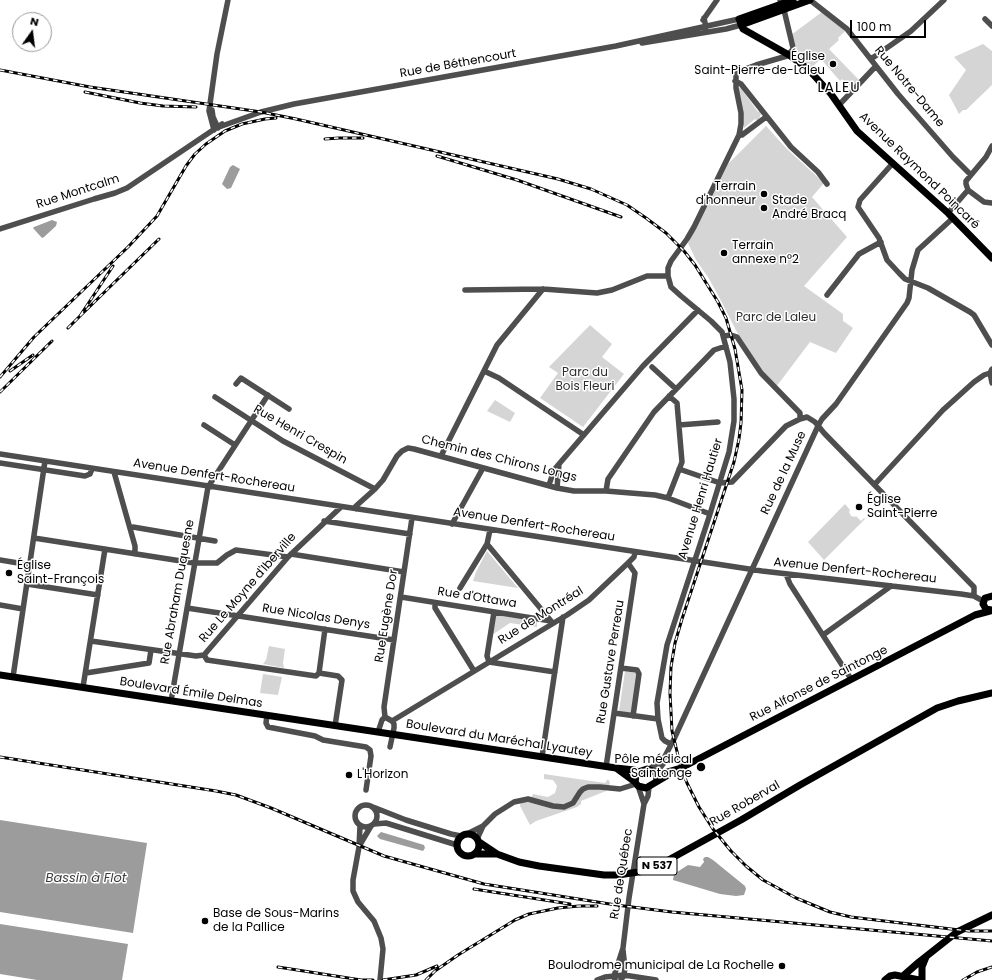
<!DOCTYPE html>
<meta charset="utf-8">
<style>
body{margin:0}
#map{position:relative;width:992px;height:980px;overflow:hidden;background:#fff;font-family:Poppins,sans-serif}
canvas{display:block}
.north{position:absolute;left:12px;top:12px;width:40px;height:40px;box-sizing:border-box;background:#fff;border:1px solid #999;border-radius:50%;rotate:14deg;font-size:11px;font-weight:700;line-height:16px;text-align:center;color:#000}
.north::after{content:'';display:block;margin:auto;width:14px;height:18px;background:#000;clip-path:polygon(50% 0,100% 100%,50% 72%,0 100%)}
.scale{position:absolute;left:850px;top:20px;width:76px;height:18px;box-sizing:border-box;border:2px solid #000;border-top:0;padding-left:5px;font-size:12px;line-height:14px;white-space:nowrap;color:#000;-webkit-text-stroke:3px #fff;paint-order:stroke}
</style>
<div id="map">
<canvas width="992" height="980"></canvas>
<div class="north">N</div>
<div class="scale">100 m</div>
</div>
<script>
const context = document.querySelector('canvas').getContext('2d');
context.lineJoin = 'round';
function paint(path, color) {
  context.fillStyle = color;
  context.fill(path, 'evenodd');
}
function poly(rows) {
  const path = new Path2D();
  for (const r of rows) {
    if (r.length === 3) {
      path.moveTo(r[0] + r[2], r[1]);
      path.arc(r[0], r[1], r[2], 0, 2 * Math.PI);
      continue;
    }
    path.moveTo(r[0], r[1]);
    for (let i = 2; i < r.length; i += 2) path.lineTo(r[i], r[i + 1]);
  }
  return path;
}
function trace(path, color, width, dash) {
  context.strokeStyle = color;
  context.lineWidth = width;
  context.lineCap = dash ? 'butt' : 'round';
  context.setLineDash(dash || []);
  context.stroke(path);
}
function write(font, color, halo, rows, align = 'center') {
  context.font = font + ' Poppins,sans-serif';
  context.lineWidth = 3;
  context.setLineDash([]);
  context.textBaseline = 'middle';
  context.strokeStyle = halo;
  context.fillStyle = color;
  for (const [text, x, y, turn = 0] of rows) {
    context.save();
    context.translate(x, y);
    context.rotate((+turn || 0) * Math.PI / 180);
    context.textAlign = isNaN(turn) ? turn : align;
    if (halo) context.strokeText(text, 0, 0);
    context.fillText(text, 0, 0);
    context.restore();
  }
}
paint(poly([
 [822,12,845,31,838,38,839,40,829,49,859,80,850,88,842,79,840,81,821,59,812,67,797,56,791,35],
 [983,44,992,51,992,85,966,110,963,110,959,114,949,95,966,70,954,57],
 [740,87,758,112,759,111,761,114,758,121,755,119,744,128,743,113,738,89],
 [766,126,787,149,824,183,812,197,847,237,804,286,843,314,843,321,853,328,836,353,810,342,776,387,755,365,741,340,718,295,708,277,696,260,688,243,711,199,728,164],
 [590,325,612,344,602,357,624,374,583,427,540,398,558,373,549,367],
 [495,400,515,413,510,422,487,411],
 [845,504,850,510,849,512,851,516,855,517,856,516,861,521,864,518,865,519,824,560,808,542],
 [487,551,518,588,473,581,476,572],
 [496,615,537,621,537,627,510,623,492,635],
 [269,646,285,649,283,663,284,668,263,664,266,660],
 [625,671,637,673,632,712,631,713,619,711],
 [263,674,282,677,278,695,260,693],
 [544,774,605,783,608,779,610,783,606,791,581,801,581,804,577,807,536,821,530,825,520,806,521,800,531,799,533,794,548,797,555,793,557,786,553,780,544,779]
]), '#d5d5d5');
paint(poly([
 [233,165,240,169,231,188,227,189,222,184,230,167],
 [52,220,57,222,56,226,44,237,42,238,33,228,34,227],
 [0,820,147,843,133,933,0,912],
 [381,832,424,845,425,848,423,851,380,839,377,836],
 [705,857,708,857,713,860,745,886,746,889,744,895,736,896,720,894,673,880,674,874,688,865,700,867,704,862,703,859],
 [0,924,128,944,122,980,37,980,0,974]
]), '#9c9c9c');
trace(poly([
 [780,0,784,10,794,52],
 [810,0,847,29,898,94,953,157,971,175],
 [704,18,706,27,705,29],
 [985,19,992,26],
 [703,20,717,0],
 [642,43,726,29,741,25],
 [871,59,911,31,944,0],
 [735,81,741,84,791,147,818,172,827,184],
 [839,105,876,66],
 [212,110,213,117,218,128],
 [219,127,261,112,294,104,616,46,739,19],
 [214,130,209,111,217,54,228,0],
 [739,135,742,135,766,117],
 [893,163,860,200,858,207,879,238,887,260,899,273,905,279,928,288,970,312,974,315,992,345],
 [968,190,984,202,992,203],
 [948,213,968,190,966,184,966,181,986,157,992,146],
 [0,229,94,199,115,193,127,188,222,124],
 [465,290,543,289,597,293,612,290,647,276,668,276],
 [827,295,859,254,881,242],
 [724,336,731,335,737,337,761,373,800,413,800,419],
 [652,367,676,389],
 [484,371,499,378,584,435],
 [990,373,992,383],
 [236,384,241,378,289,409],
 [215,397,283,441,375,489],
 [204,425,235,445],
 [679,425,718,422],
 [0,454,762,571,961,594,974,596,983,601],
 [441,456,497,345,543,289],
 [0,463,85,476,90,474,92,469],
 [679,469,720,483,732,482,786,426,800,419,807,417,815,422,824,433,970,583,974,587,974,596],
 [114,472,135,546,135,554],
 [875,484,943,410,974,382,984,375,990,373,992,369],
 [549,485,554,470,559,464],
 [557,488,559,464,643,366,698,310],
 [606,491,608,479,654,412,714,350,726,346],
 [668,498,682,462,677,403,669,396],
 [356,509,356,506,375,489,383,480,397,456,402,451,408,448,414,449,557,488,574,491,606,491,655,495,668,498,710,514],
 [324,521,410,534],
 [452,524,483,468],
 [130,528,133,527,215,541],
 [34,538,194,563,217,563,227,555,236,550,288,557],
 [487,544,551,621],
 [291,554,404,572],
 [0,560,30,565],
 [786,574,790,584,851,679],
 [27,584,98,595],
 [460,588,487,544,490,530],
 [401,597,551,621],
 [435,603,435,608,474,671],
 [0,605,23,609],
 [187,608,394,640],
 [494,612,487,656,489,662,555,672],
 [823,635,891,586],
 [91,641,196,656,204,655,288,557,341,507],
 [204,655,207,660,316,676,319,673,325,629],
 [621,668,637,670,639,674,633,716],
 [86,673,149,663,151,650],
 [319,673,338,676,342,680,335,726],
 [13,677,45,461],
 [83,687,105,549],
 [171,701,208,487,268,395],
 [614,713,658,719],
 [267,715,266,723,268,727,315,736,323,740,366,747,370,750,371,756,366,790],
 [385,717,384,707,412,518],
 [392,721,567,615,589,600,628,563,634,557,635,552],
 [378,732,382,720,385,717,392,721,394,724,394,728,390,747],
 [671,744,665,741,662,738,658,719,657,703,667,645,710,514,729,452,734,421,734,399,730,362,722,332,711,321,681,296,671,287,668,276,668,268,671,261,687,239,694,227,739,135,741,124,741,113,736,88,736,74,740,71,756,65,787,56,793,49],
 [542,757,563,617],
 [606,767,635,573,628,563],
 [649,769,663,760,674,739,818,426,822,419,836,404,907,303,909,298,912,270,918,250,953,218],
 [656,773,663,764],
 [638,786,644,804],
 [366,816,11],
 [373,807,406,820,451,834,461,836],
 [374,824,386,823,457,845],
 [360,826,359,847,353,880,353,891,358,902,374,921,381,938,383,949,380,980],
 [467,834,483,826,495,814,514,802,528,799,553,806,564,807,573,803,580,792,583,789,588,787,600,787,620,789,636,784],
 [477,839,483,826],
 [361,843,371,826],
 [597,980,605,977,624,975,656,980],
 [615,980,614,976,623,948,629,898,644,804,648,796,649,787],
 [621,980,624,975,625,968,623,950]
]), '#4e4e4e', 5.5);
trace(poly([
 [793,0,739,19,743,29,789,55,808,69,831,94,857,131,948,213,992,258],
 [741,25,810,0],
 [992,610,986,609,983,604,985,598,992,596],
 [0,675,616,768,634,770,638,772],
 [616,768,635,782],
 [657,775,681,768,975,615,990,611],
 [657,781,656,773,653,771,647,769,638,772,636,776,635,782,638,786,646,788,668,775],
 [468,845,11],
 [479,842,497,854,519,862,539,866,604,875,618,875,645,871,663,863,741,820,800,785,937,708,958,701,992,693],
 [475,854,497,854],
 [903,976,919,962,957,932,992,915],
 [885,980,890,976,895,975,919,980],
 [922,980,922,967,926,957]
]), '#000', 7);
const rail = poly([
 [0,70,90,87,261,112,296,119,558,179,591,189,627,205,646,218,666,233,684,251,695,265,718,302,726,318,735,349,742,390,741,423,739,439,734,462,682,619,675,643,671,667,670,693,672,731,681,768,687,783,699,807,713,829,731,851,746,866,763,880,796,898,830,912,851,917,951,929,969,931,992,931],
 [85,92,140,103,163,106,196,107],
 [325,139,339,138,363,138],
 [437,156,517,180,621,217],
 [80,316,159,239],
 [68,328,80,316,113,266],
 [10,371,33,355],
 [0,377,34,337,128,247,157,216,186,166,195,154,206,144,225,131,242,124,265,119,276,118],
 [0,392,52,341],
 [0,757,216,791,236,795,271,808,384,856,484,884,616,905,672,912,992,941],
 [474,889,570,904],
 [278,967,361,980,373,980],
 [383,980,416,975,437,966],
 [426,980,435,971,458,955,515,920,529,914,558,908,579,906,597,906],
 [963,980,977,972,992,967]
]);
trace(rail, '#000', 3);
trace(rail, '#fff', 1.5, [4.5]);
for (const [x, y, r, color] of [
 [833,64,4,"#000"],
 [764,194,4,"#000"],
 [764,208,4,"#000"],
 [724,253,4,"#000"],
 [859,507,4,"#000"],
 [9,573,4,"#000"],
 [701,767,5,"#000"],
 [349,775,4,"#000"],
 [205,921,4,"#000"],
 [782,966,4,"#000"]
]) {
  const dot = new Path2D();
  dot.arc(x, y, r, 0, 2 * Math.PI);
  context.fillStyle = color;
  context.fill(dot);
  trace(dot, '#fff', 1.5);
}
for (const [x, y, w] of [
 [657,866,40]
]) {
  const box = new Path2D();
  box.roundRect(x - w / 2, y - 9, w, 18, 3);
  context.fillStyle = '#fff';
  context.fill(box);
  trace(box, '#000', 1);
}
write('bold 11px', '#000', null, [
 ["N 537",657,866]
]);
write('12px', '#000', '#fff', [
 ["Église",825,57,"right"],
 ["Saint-Pierre-de-Laleu",825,71,"right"],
 ["Terrain",756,187,"right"],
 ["d'honneur",756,201,"right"],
 ["Stade",772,201],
 ["André Bracq",772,215],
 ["Terrain",732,246],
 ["annexe n°2",732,260],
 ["Église",867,500],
 ["Saint-Pierre",867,514],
 ["Église",17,566],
 ["Saint-François",17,580],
 ["Pôle médical",692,760,"right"],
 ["Saintonge",692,774,"right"],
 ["L'Horizon",357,775],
 ["Base de Sous-Marins",213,914],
 ["de la Pallice",213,928],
 ["Boulodrome municipal de La Rochelle",774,966,"right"]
], 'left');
write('12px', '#000', '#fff', [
 ["Rue de Béthencourt",458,64,-10],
 ["Rue Notre-Dame",909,87,50],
 ["Avenue Raymond Poincaré",919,171,44],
 ["Rue Montcalm",78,192,-18],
 ["Rue Henri Crespin",300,435,30],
 ["Chemin des Chirons Longs",499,459,14],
 ["Rue de la Muse",784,473,-65],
 ["Avenue Denfert-Rochereau",214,476,9],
 ["Avenue Henri Hautier",701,499,-73],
 ["Avenue Denfert-Rochereau",534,525,9],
 ["Avenue Denfert-Rochereau",855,571,6],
 ["Rue Le Moyne d'Iberville",248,588,-49],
 ["Rue Abraham Duquesne",178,592,-80],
 ["Rue d'Ottawa",477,598,9],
 ["Rue Eugène Dor",387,616,-81],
 ["Rue de Montréal",541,616,-32],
 ["Rue Nicolas Denys",316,617,9],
 ["Rue Gustave Perreau",611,662,-81],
 ["Rue Alfonse de Saintonge",819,684,-27],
 ["Boulevard Émile Delmas",191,693,9],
 ["Boulevard du Maréchal Lyautey",499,739,9],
 ["Rue Roberval",745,804,-30],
 ["Rue de Québec",622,874,-81]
]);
write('12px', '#2c2c2c', '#fff', [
 ["Parc de Laleu",776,318],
 ["Parc du",585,373],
 ["Bois Fleuri",585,387]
]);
write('italic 13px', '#3d3d3d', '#fff', [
 ["Bassin à Flot",86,879]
]);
context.letterSpacing = '1px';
write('14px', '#000', '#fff', [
 ["LALEU",839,88]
]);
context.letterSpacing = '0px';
</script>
